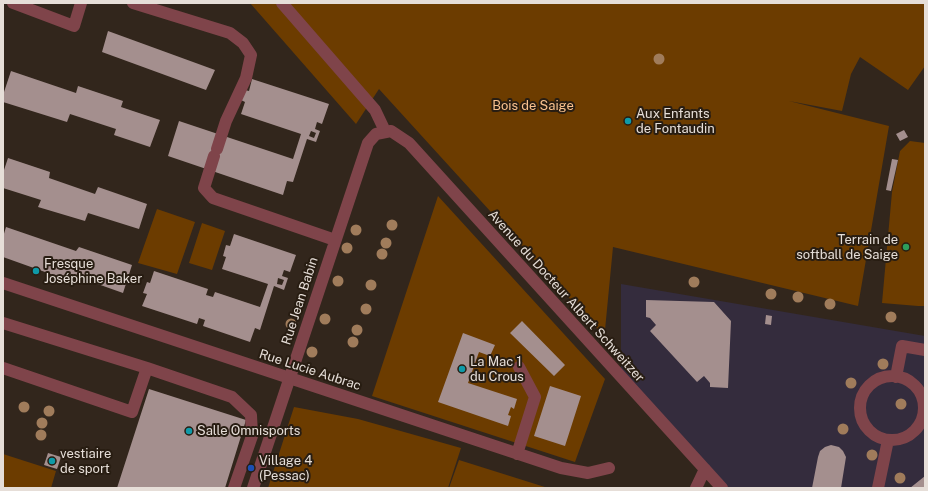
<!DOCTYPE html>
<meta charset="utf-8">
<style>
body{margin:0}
#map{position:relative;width:928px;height:491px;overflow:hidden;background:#32261c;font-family:"Public Sans",sans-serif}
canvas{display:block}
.frame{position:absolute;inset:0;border:4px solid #e6ded8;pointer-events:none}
</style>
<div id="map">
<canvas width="928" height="491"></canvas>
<div class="frame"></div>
</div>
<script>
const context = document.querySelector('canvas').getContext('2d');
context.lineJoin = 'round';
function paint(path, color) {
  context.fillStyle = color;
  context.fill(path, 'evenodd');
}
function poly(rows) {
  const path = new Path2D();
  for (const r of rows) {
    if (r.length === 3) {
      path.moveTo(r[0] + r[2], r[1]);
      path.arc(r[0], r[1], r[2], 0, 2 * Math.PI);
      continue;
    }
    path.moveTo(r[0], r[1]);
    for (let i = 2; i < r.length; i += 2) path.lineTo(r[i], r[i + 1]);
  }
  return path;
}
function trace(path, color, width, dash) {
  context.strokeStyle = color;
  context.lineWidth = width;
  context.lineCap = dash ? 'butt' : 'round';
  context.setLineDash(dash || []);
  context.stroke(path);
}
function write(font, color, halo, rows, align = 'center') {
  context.font = font + ' "Public Sans",sans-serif';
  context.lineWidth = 4;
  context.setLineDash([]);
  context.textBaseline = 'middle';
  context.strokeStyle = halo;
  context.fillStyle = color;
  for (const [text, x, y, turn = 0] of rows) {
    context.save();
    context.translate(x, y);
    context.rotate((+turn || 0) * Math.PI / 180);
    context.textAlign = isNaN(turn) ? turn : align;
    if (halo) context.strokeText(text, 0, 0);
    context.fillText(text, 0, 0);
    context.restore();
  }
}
paint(poly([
 [621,284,925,336,925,488,722,488,621,377]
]), '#342c3d');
paint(poly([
 [250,3,925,3,925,66,908,90,860,57,851,74,842,111,789,101,889,126,858,306,613,247,605,330,602,334,379,89,356,124],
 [910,141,925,143,925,306,918,306,882,303,892,192,900,151],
 [438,196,605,379,575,462,372,396],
 [157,209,195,222,177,274,138,263],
 [202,223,225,231,212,270,189,263],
 [294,407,358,419,461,448,448,488,268,488],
 [3,454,56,471,51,488,3,488],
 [459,460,548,488,449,488]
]), '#6c3c00');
paint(poly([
 [108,31,215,70,206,90,102,52],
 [11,71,76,93,78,86,123,101,121,107,160,120,150,147,114,135,116,129,70,114,67,122,3,102,3,95],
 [252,79,329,104,322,124,317,122,315,129,320,131,316,142,307,139,293,182,287,181,283,195,168,156,179,121,293,159,301,134,241,114,245,102,241,100,245,90,249,91],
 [311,131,316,133,314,138,309,136],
 [904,130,908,137,900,141,896,134],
 [8,158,50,172,49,178,95,194,98,187,147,204,139,229,88,213,85,221,38,207,41,200,3,188,3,173],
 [892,159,898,160,891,191,886,190],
 [6,227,76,251,79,247,132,265,123,293,75,276,73,282,3,257,3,237],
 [234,234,296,255,290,272,284,270,282,276,288,278,284,290,274,286,260,330,255,328,250,342,203,326,205,320,199,318,197,324,142,306,147,294,143,293,147,282,150,283,154,271,208,289,206,295,213,297,215,292,260,307,268,284,222,269,226,257,223,256,226,245,230,246],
 [278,278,284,280,282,285,277,284],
 [646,300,714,302,731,321,728,388,710,387,710,383,704,376,697,382,650,331,656,325,650,318,646,317],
 [766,315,772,316,771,325,765,324],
 [522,321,565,365,554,376,510,333],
 [463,333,495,345,490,356,479,352,468,383,517,399,514,409,511,407,508,415,511,416,508,426,438,402],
 [550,386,581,396,565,446,534,436],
 [149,389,246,420,225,488,117,488],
 [831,445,839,447,843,451,846,457,841,488,812,488,818,457,820,451,825,447],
 [48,453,61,457,57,469,44,465],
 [925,476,925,488,910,488]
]), '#a48f8e');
trace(poly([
 [13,3,74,26,81,3],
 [133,3,230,33,243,43,251,55,246,78,226,121,217,149],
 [282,3,375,110,385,131],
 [214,156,204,188,213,198,335,240],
 [3,283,561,468,588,473,609,468],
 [3,323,147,368,232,397,251,415,252,436,234,488],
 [3,368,132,412,147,368],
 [892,408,32],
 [896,377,902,346,925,350],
 [517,454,535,397,519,367],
 [253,488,368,143,376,134,391,131,409,143,722,488],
 [696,488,705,469],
 [878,488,888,440]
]), '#7f444a', 12);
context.fillStyle = '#a07c5b';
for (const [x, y] of [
 [659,59],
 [392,225],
 [356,230],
 [386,243],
 [347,248],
 [382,254],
 [338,281],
 [694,282],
 [371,285],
 [771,294],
 [798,297],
 [830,304],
 [366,309],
 [891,317],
 [325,319],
 [291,324],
 [357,330],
 [353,342],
 [312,352],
 [883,364],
 [851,383],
 [901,404],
 [24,407],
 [49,411],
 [42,423],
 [843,429],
 [41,435],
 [872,455],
 [900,478]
]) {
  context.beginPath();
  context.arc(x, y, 5.5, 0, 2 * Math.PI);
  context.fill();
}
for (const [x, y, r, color] of [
 [628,121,4,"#0f9aa8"],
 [906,247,4,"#2e9e5b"],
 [36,271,4,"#0f9aa8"],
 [462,369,4,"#0f9aa8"],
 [189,431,4,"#0f9aa8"],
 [52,461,4,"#0f9aa8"],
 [251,468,4,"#1a4fb4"]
]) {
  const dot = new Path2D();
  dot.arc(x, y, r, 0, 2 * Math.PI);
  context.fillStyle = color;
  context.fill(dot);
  trace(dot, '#281d12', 1.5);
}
write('13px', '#fac28f', '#281d12', [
 ["Bois de Saige",533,106]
]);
write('13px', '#e6ded8', '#281d12', [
 ["Aux Enfants",636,114],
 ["de Fontaudin",636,129],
 ["Terrain de",898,240,"right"],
 ["softball de Saige",898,255,"right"],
 ["Fresque",44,264],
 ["Joséphine Baker",44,279],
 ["La Mac 1",470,362],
 ["du Crous",470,377],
 ["Salle Omnisports",197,431],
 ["vestiaire",60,454],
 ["de sport",60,469],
 ["Village 4",259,461],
 ["(Pessac)",259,476]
], 'left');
write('13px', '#e6ded8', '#281d12', [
 ["Avenue du Docteur Albert Schweitzer",566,296,48],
 ["Rue Jean Babin",300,301,-72],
 ["Rue Lucie Aubrac",310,370,18]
]);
</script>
